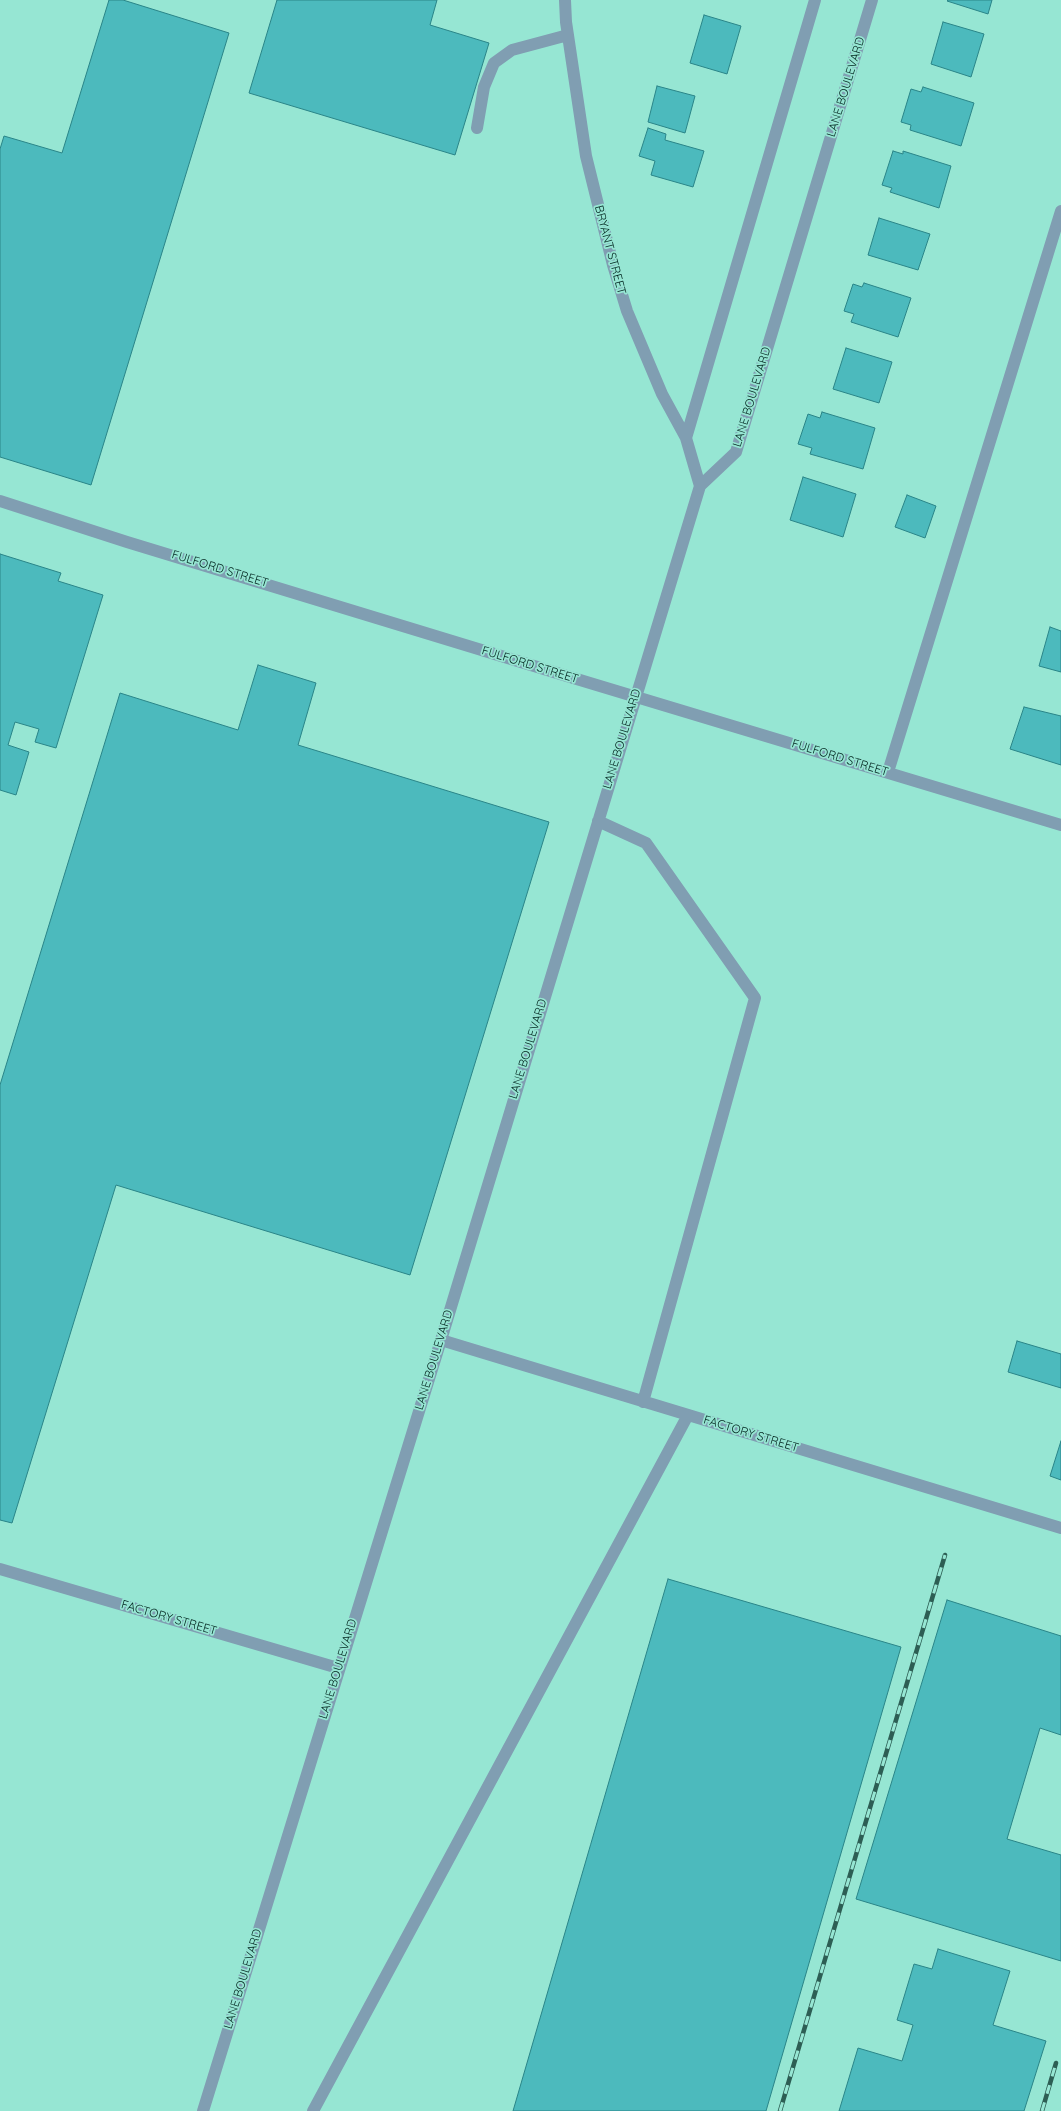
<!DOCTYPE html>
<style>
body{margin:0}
canvas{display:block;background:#96e6d3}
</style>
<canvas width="1061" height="2111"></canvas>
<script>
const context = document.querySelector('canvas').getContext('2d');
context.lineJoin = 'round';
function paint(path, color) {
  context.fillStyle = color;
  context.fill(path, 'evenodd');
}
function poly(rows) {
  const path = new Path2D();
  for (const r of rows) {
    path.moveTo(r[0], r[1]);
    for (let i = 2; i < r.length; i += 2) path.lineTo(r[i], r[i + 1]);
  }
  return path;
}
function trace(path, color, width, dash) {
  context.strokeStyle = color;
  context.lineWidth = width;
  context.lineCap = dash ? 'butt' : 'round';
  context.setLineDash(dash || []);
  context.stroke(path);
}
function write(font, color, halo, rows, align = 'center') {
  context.font = font + ' Quicksand,sans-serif';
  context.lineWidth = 3.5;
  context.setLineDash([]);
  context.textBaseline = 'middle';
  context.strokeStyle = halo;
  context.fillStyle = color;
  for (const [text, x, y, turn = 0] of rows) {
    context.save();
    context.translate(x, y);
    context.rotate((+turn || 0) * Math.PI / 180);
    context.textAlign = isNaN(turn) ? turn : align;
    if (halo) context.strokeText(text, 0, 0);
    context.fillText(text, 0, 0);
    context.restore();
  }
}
const building = poly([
 [109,0,123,0,229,33,91,485,0,457,0,149,4,136,62,153,109,0],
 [277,0,437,0,430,25,489,43,455,155,249,93,277,0],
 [948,0,992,0,988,14,947,1,948,0],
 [704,15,741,26,727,74,690,63,704,15],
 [943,22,984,34,971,77,931,64,943,22],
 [657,86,695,96,685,133,648,122,657,86],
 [923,87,974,103,961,146,910,130,911,125,901,122,911,89,921,92,923,87],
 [648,128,666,134,665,140,704,151,693,187,651,175,655,161,639,156,648,128],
 [893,151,903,154,903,151,951,166,939,208,890,192,892,188,882,185,893,151],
 [879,218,930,234,918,270,868,255,879,218],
 [864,283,911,298,898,337,851,322,854,314,844,311,853,284,862,287,864,283],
 [846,348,892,362,879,403,833,389,846,348],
 [822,412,875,428,863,469,810,454,812,448,798,444,808,414,820,418,822,412],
 [803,477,856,494,843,537,790,520,803,477],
 [907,495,936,506,925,538,895,527,907,495],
 [0,554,61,573,58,581,103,595,56,748,35,742,39,729,15,722,8,745,29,752,16,795,0,790,0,554],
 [1050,627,1061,631,1061,672,1039,666,1050,627],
 [258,665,316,683,298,745,549,822,410,1275,116,1185,12,1523,0,1520,0,1085,120,693,238,730,258,665],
 [1024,707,1061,716,1061,765,1010,749,1024,707],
 [1017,1341,1061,1354,1061,1388,1008,1372,1017,1341],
 [1061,1441,1061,1480,1050,1476,1061,1441],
 [668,1579,901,1647,766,2111,513,2111,668,1579],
 [947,1600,1061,1636,1061,1735,1040,1728,1007,1839,1061,1855,1061,1961,856,1899,947,1600],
 [938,1949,1010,1971,993,2025,1046,2041,1024,2111,839,2111,858,2048,902,2061,913,2025,897,2020,914,1964,932,1969,938,1949]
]);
paint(building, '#4cbabd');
trace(building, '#2a8588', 1);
trace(poly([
 [565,0,566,22,586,156,613,265,627,311,662,394,686,438,700,486],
 [477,128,484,87,494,63,512,50,568,35],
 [686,438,815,0],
 [0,501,127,542,580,680,1061,825],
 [888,772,1061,211],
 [598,821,646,843,755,998,643,1402],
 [441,1340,1061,1528],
 [0,1569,338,1668],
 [203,2111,441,1340,700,486,736,452,872,0],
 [313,2111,688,1415]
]), '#809eb2', 12);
const rail = poly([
 [780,2111,945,1555],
 [1042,2111,1056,2063]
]);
trace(rail, '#2d5e54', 4.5);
trace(rail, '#96e6d3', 3, [9]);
write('12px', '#02251f', '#96e6d3', [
 ["LANE BOULEVARD",846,87,-73],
 ["BRYANT STREET",610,250,75],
 ["LANE BOULEVARD",752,397,-73],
 ["FULFORD STREET",220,569,17],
 ["FULFORD STREET",530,665,17],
 ["LANE BOULEVARD",622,739,-73],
 ["FULFORD STREET",840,758,17],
 ["LANE BOULEVARD",528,1049,-73],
 ["LANE BOULEVARD",434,1360,-73],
 ["FACTORY STREET",751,1434,17],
 ["FACTORY STREET",169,1618,16],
 ["LANE BOULEVARD",338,1669,-73],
 ["LANE BOULEVARD",243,1979,-73]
]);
</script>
